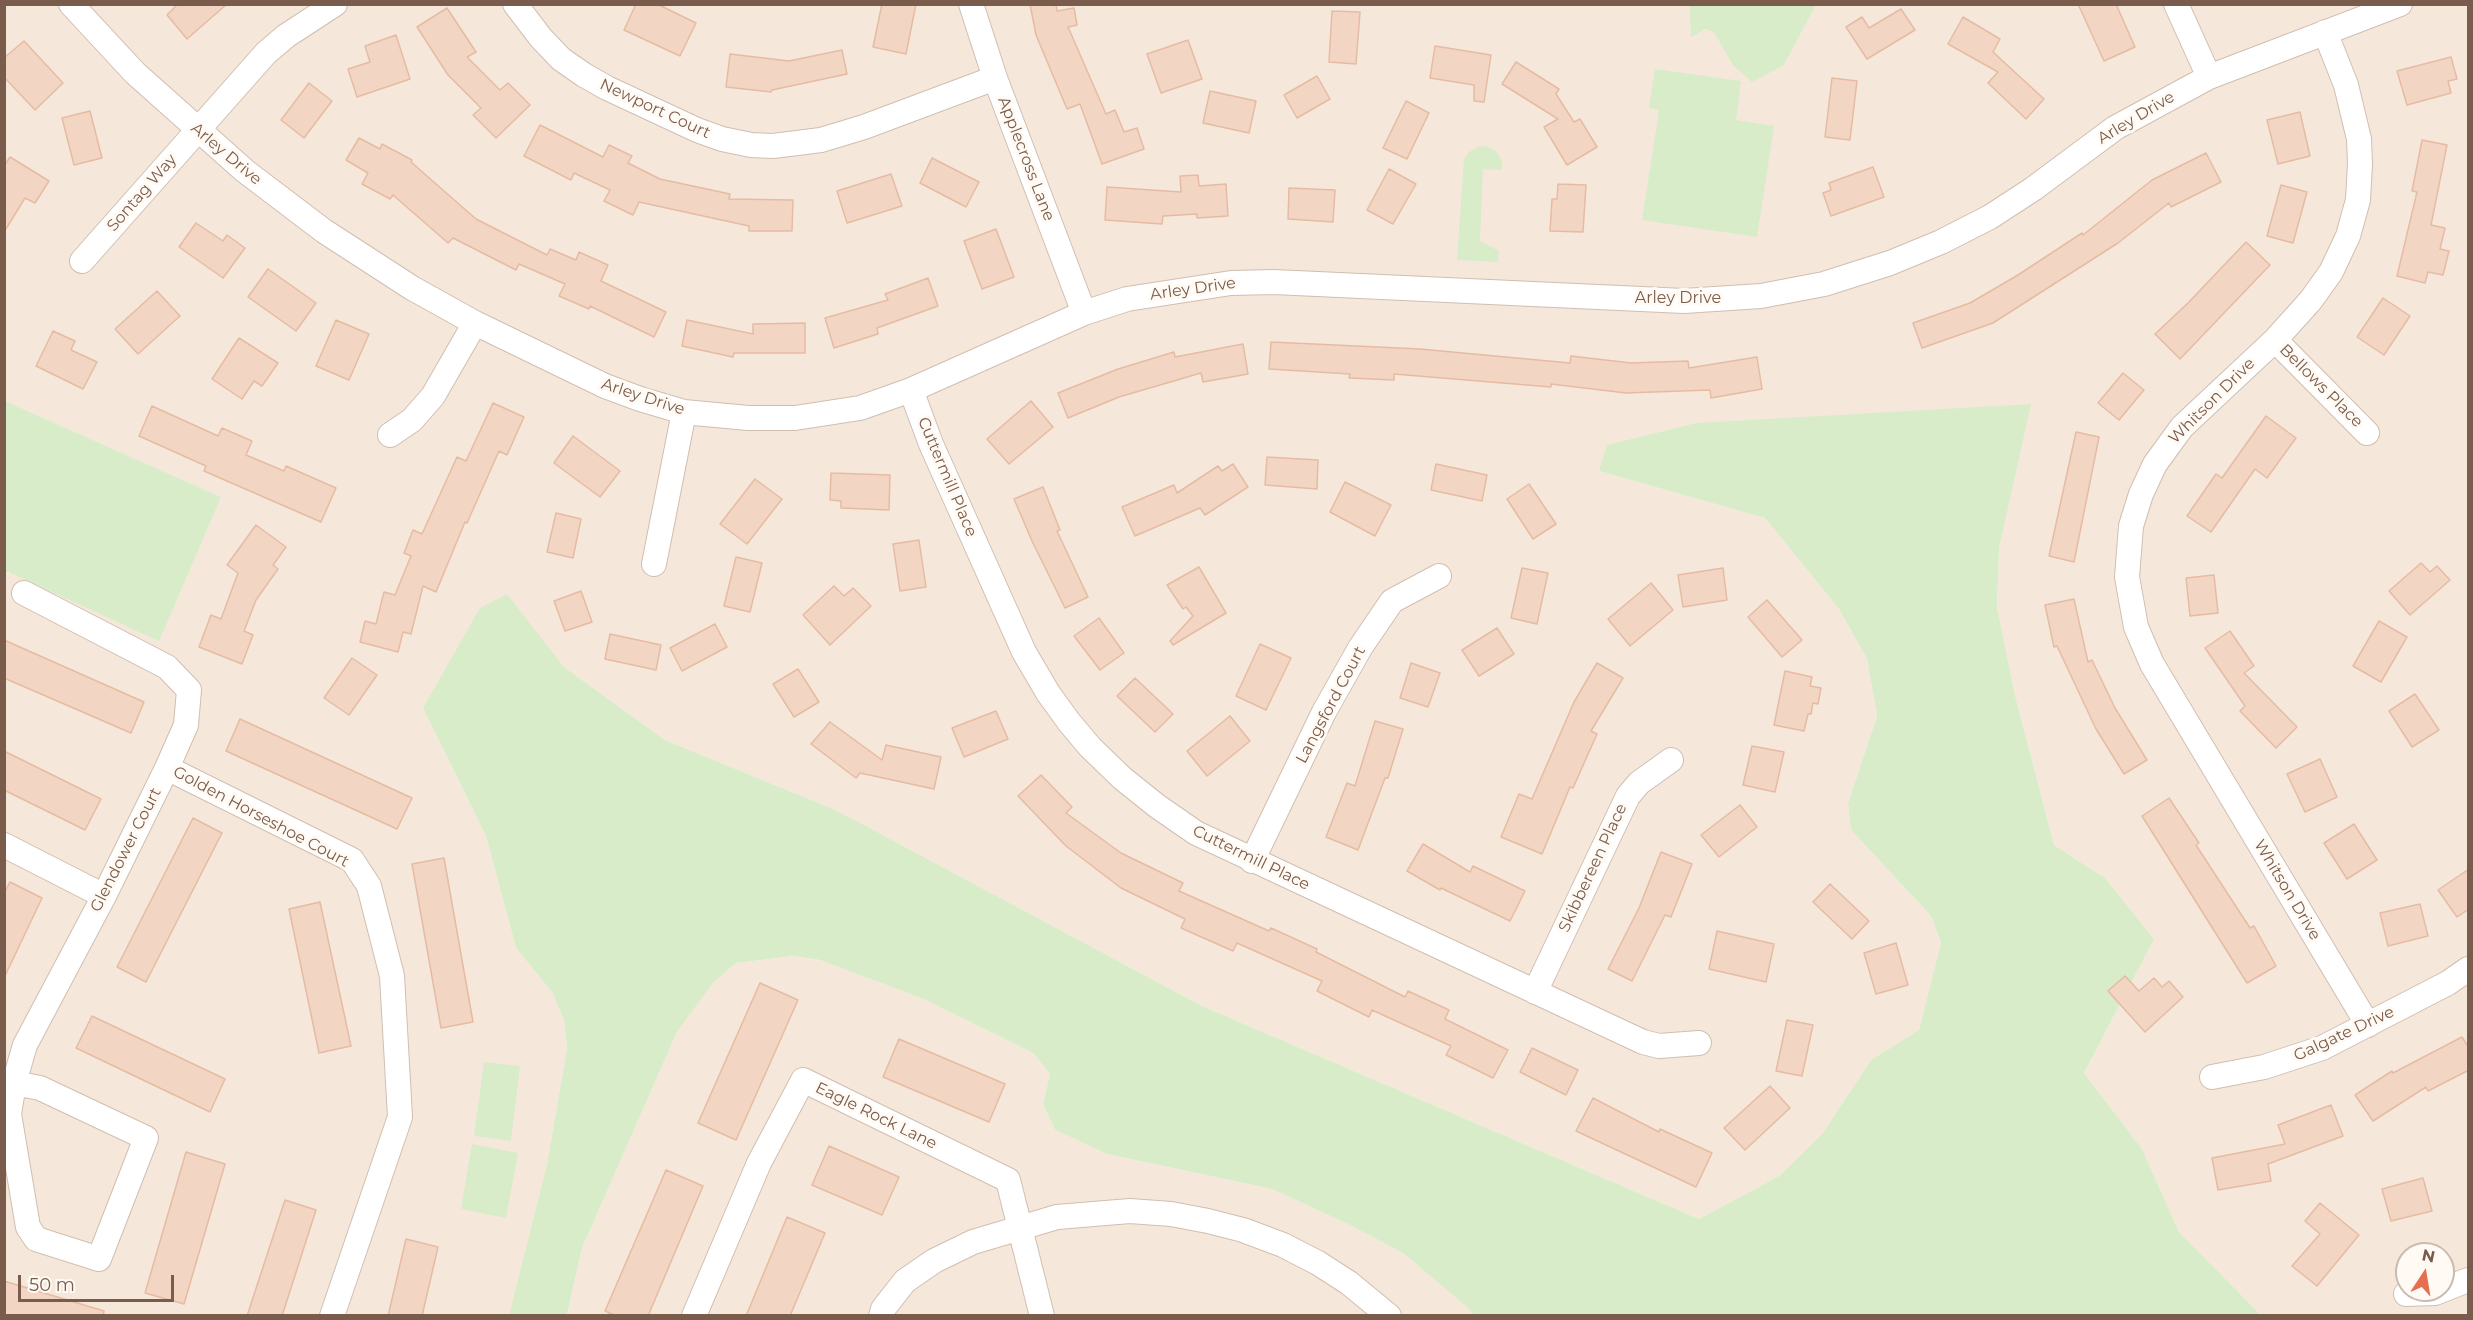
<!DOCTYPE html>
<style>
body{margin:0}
#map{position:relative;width:2473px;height:1320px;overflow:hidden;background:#fdf6ec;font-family:Montserrat,sans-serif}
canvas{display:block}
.frame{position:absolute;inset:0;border:6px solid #7a5c4d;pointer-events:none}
.north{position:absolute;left:2395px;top:1242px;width:60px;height:60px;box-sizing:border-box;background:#fffaf3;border:2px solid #cabbb1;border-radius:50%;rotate:12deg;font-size:16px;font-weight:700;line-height:24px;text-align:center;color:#7a5c4d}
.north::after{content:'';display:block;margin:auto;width:21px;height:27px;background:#e76f51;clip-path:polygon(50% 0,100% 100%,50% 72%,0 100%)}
.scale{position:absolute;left:18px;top:1275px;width:156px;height:27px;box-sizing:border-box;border:3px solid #7a5c4d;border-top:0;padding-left:8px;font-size:18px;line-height:21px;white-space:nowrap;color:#7a5c4d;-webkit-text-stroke:4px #fffaf3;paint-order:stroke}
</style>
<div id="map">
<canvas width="2473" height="1320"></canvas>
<div class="frame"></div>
<div class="north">N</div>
<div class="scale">50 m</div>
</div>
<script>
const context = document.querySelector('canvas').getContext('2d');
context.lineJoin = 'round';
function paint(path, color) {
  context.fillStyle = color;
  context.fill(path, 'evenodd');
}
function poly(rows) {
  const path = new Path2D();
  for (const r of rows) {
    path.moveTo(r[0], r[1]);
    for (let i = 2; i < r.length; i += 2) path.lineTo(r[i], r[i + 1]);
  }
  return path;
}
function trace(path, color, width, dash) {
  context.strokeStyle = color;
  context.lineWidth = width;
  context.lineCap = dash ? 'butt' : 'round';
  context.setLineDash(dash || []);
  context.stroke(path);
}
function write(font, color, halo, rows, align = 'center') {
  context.font = font + ' Montserrat,sans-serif';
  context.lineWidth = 6;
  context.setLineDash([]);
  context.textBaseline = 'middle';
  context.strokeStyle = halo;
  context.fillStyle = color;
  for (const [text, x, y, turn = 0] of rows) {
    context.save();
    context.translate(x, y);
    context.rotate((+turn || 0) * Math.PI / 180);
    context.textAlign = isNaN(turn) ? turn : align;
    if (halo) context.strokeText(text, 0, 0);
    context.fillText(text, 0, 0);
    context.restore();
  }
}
paint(poly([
 [1689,4,1691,38,1705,29,1714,31,1732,64,1784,65,1816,5,2468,5,2468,1315,2261,1315,2179,1232,2142,1149,2084,1073,2154,939,2105,878,2054,845,2015,695,1997,607,1999,547,2030,404,1599,471,1765,518,1839,609,1867,659,1877,716,1848,803,1851,830,1931,916,1941,944,1919,1030,1871,1060,1822,1134,1779,1176,1699,1219,1202,1006,838,811,665,740,564,667,506,595,423,708,486,836,516,948,552,992,564,1020,567,1048,547,1164,509,1315,5,1315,4,575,221,497,5,401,5,5],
 [2407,1254,2443,1254,2443,1290,2407,1290],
 [793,956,820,960,924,999,1033,1053,1050,1074,1043,1104,1055,1130,1107,1154,1272,1189,1350,1225,1403,1253,1468,1308,1474,1315,567,1316,582,1248,677,1032,713,983,736,963]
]), '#f5e8da');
paint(poly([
 [1689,5,1689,4,1816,5,1784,65,1752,82,1732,64,1714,32,1705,29,1691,38],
 [1655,69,1741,81,1736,120,1774,126,1757,237,1642,220,1659,110,1649,108],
 [1487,146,1496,151,1502,160,1502,170,1483,169,1480,241,1499,251,1498,262,1457,260,1464,159,1469,152,1478,147],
 [5,401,221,497,159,641,8,572,5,575],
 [2031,404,1999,548,1997,607,2015,695,2054,845,2105,878,2154,939,2084,1073,2142,1149,2179,1232,2261,1315,1474,1315,1468,1308,1403,1253,1350,1225,1272,1189,1107,1154,1055,1130,1043,1104,1050,1074,1033,1053,924,999,820,960,793,956,736,963,713,983,677,1032,582,1248,567,1315,509,1315,547,1164,567,1048,564,1020,552,992,516,948,486,836,423,708,480,608,507,594,564,667,665,740,838,811,1202,1006,1699,1219,1779,1176,1822,1134,1871,1060,1919,1030,1941,943,1931,916,1851,830,1848,803,1877,716,1867,659,1839,609,1765,518,1599,471,1607,445,1697,423],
 [484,1062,520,1066,511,1141,474,1136],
 [472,1144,518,1153,506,1218,461,1209]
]), '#d8ecc9');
const building = poly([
 [178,4,227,4,187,39,167,15,178,4],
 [636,4,657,4,696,23,680,56,624,30,636,4],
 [882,4,916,4,906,54,873,47,882,4],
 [1030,4,1056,4,1057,11,1074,8,1077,25,1068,27,1106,114,1115,110,1124,132,1137,128,1144,149,1102,164,1080,104,1067,109,1036,35,1030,4],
 [2078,4,2116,4,2135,47,2104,61,2078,4],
 [447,8,476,52,467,57,500,90,508,83,530,105,496,138,473,115,481,108,448,75,417,27,447,8],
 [1901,9,1915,30,1867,59,1846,27,1862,17,1869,28,1901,9],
 [1332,11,1360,12,1356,64,1329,62,1332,11],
 [1963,17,2000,39,1993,52,2044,99,2026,119,1988,83,1998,72,1948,44,1963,17],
 [396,35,410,79,357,97,348,69,370,62,365,46,396,35],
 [1188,40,1202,79,1161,93,1147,54,1188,40],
 [24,41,63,83,35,110,4,77,4,58,24,41],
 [1435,46,1491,55,1484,102,1474,101,1474,85,1430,78,1435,46],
 [842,50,847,74,772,90,771,92,726,87,730,54,789,61,842,50],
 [2451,57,2457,79,2448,81,2451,93,2407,105,2397,71,2451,57],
 [1516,62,1559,89,1556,94,1574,122,1580,119,1597,147,1567,165,1544,127,1558,119,1502,84,1516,62],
 [1317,76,1330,99,1297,118,1284,95,1317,76],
 [1832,78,1857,81,1850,140,1825,137,1832,78],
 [309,83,332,101,304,138,281,120,309,83],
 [1210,91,1256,101,1249,133,1203,123,1210,91],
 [1406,101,1429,113,1407,159,1383,148,1406,101],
 [90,111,102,158,74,165,62,118,90,111],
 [2300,112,2310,156,2278,164,2267,120,2300,112],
 [540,125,603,157,609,145,632,156,628,163,660,179,730,194,729,199,793,200,792,231,749,231,749,226,639,202,633,215,604,201,610,190,574,173,571,180,524,156,540,125],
 [359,138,380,149,382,144,412,160,411,162,476,219,547,255,550,249,576,260,579,252,608,265,601,281,666,312,654,337,590,306,589,309,559,296,565,284,519,264,516,270,453,238,448,243,393,195,390,199,362,184,368,173,346,160,359,138],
 [2422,140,2447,145,2431,225,2445,228,2440,249,2449,251,2443,275,2428,272,2425,283,2397,276,2417,192,2412,191,2422,140],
 [2206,153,2221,182,2171,207,2169,203,2118,243,1993,323,1922,348,1913,323,1970,303,2018,275,2082,233,2083,235,2152,180,2206,153],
 [10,157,49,181,35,203,25,198,4,232,4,166,10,157],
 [932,158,979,182,966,207,920,183,932,158],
 [1873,167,1884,197,1831,216,1823,193,1831,190,1829,183,1873,167],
 [1389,169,1416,184,1393,224,1367,210,1389,169],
 [891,174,902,206,847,223,837,191,891,174],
 [1198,175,1199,186,1226,184,1228,216,1197,218,1197,214,1163,216,1162,224,1105,220,1107,187,1181,192,1180,176,1198,175],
 [1558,184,1586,185,1583,232,1550,231,1552,199,1557,199,1558,184],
 [2281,185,2307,192,2293,243,2267,236,2281,185],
 [1289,188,1335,190,1333,222,1288,219,1289,188],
 [196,223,223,241,227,235,245,248,223,278,179,247,196,223],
 [996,229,1014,277,982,289,964,241,996,229],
 [2246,242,2270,265,2180,359,2155,334,2188,303,2246,242],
 [268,269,316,303,296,331,248,297,268,269],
 [928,278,938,306,877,328,878,334,834,348,825,318,888,300,885,294,928,278],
 [157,291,180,316,138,354,115,329,157,291],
 [2383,298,2410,316,2384,355,2357,337,2383,298],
 [336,320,369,334,349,380,316,366,336,320],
 [687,320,753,334,753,324,805,323,805,353,734,353,733,357,682,346,687,320],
 [53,331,75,341,71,350,97,362,83,389,36,366,53,331],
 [239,338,278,363,262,386,254,381,242,399,212,379,239,338],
 [1271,342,1420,349,1570,363,1571,356,1631,363,1688,361,1689,368,1757,357,1762,389,1711,398,1710,390,1626,393,1551,384,1551,387,1394,374,1394,380,1349,378,1350,374,1269,369,1271,342],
 [1243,344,1248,374,1203,382,1201,373,1119,397,1068,418,1058,393,1118,369,1174,352,1175,357,1243,344],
 [2123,373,2144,390,2119,420,2098,403,2123,373],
 [1031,401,1053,427,1009,464,987,439,1031,401],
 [493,403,524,417,507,455,499,451,467,523,465,522,436,592,423,586,411,634,403,632,398,652,360,642,365,621,376,624,384,592,395,595,411,556,404,553,413,530,422,534,457,457,466,461,493,403],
 [152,406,218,436,222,428,252,441,246,455,284,471,286,466,336,488,321,522,204,471,206,466,139,436,152,406],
 [2266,416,2296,438,2267,478,2255,469,2211,532,2187,516,2216,474,2222,478,2266,416],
 [2076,432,2099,437,2074,562,2049,556,2076,432],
 [573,436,620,471,600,497,554,463,573,436],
 [1267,457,1318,460,1317,489,1265,485,1267,457],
 [1233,464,1248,487,1205,515,1200,508,1135,536,1122,507,1174,485,1177,493,1218,466,1222,471,1233,464],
 [1436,464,1487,475,1482,501,1431,490,1436,464],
 [831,473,890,475,889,510,841,508,841,501,830,500,831,473],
 [755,479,782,499,747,544,720,524,755,479],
 [1345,482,1391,505,1375,536,1330,512,1345,482],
 [1529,484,1556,524,1533,539,1507,499,1529,484],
 [1043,487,1060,530,1057,531,1088,597,1065,608,1032,541,1014,499,1043,487],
 [556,513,581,519,573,558,547,552,556,513],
 [256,525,286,547,273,565,278,569,256,600,244,631,253,635,242,664,199,647,211,615,221,619,238,573,227,565,256,525],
 [919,540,926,587,900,591,893,544,919,540],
 [736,557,762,563,750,612,724,606,736,557],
 [2421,563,2430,572,2437,566,2450,580,2410,615,2389,591,2421,563],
 [1199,567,1226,613,1173,645,1170,641,1193,616,1186,607,1183,609,1167,585,1199,567],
 [1522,568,1548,573,1537,624,1511,618,1522,568],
 [1723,568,1727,600,1683,607,1678,575,1723,568],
 [2214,575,2218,613,2190,616,2186,578,2214,575],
 [1651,583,1673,610,1630,646,1608,619,1651,583],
 [834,586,844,596,853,588,871,606,830,645,803,615,834,586],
 [581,591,592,622,565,631,554,601,581,591],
 [2074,599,2088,662,2092,660,2115,708,2147,760,2124,774,2096,729,2057,646,2054,647,2045,605,2074,599],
 [1767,600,1802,640,1782,657,1748,617,1767,600],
 [1099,618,1124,653,1100,670,1074,636,1099,618],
 [2379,621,2407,637,2381,682,2353,666,2379,621],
 [715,624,727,647,682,671,670,648,715,624],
 [1497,628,1514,654,1479,676,1462,650,1497,628],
 [2230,631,2254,666,2244,673,2297,727,2276,748,2240,711,2245,706,2205,648,2230,631],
 [610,634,661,645,656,670,605,659,610,634],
 [4,640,144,702,131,733,4,678,4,640],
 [1260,644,1291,658,1266,710,1236,696,1260,644],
 [352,658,377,675,349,715,324,698,352,658],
 [1411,663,1440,673,1428,707,1400,698,1411,663],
 [1597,663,1623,678,1591,731,1597,734,1573,788,1570,787,1542,854,1501,837,1519,794,1532,799,1574,702,1597,663],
 [798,669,819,702,794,717,773,684,798,669],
 [1785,671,1812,677,1810,686,1821,688,1818,704,1813,703,1811,714,1808,714,1804,731,1774,725,1785,671],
 [1135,678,1173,714,1155,732,1117,696,1135,678],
 [2415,694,2439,730,2412,747,2389,711,2415,694],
 [996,711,1008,739,964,757,952,728,996,711],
 [1230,716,1250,741,1207,776,1187,751,1230,716],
 [240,719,412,798,397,829,226,751,240,719],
 [1375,721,1403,729,1388,778,1385,778,1358,850,1326,837,1347,783,1355,786,1375,721],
 [830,722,882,760,886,745,941,757,934,789,860,773,856,778,811,744,830,722],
 [1752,746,1784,752,1775,792,1743,785,1752,746],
 [4,751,101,799,85,830,4,790,4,751],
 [2320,759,2337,797,2305,812,2287,774,2320,759],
 [1041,775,1072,807,1066,813,1121,853,1183,883,1179,891,1269,931,1271,928,1317,949,1316,952,1405,997,1408,991,1449,1010,1445,1019,1508,1050,1493,1078,1446,1055,1451,1046,1372,1010,1369,1017,1317,991,1322,981,1237,943,1233,951,1181,928,1185,919,1121,888,1066,846,1018,796,1041,775],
 [2169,798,2199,843,2196,845,2250,928,2254,926,2276,966,2247,983,2142,816,2169,798],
 [1740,805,1757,827,1719,857,1701,835,1740,805],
 [193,818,222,833,146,982,117,967,193,818],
 [2354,824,2377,860,2347,879,2324,843,2354,824],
 [1423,844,1470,872,1473,866,1525,891,1510,921,1441,888,1440,890,1407,871,1423,844],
 [1661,852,1692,864,1671,917,1665,915,1632,981,1608,969,1639,908,1661,852],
 [444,858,473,1022,441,1028,412,864,444,858],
 [2469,869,2469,909,2457,917,2438,890,2469,869],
 [10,882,42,898,4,978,4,893,10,882],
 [1830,884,1869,921,1852,939,1813,902,1830,884],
 [320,902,351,1046,319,1053,289,909,320,902],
 [2420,904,2428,936,2388,946,2380,913,2420,904],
 [1717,931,1774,944,1766,982,1709,969,1717,931],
 [1896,943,1908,985,1876,994,1864,953,1896,943],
 [2125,976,2139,991,2154,978,2162,987,2169,981,2183,997,2145,1032,2108,991,2125,976],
 [760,983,798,1000,736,1140,698,1123,760,983],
 [92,1016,225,1079,210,1112,76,1048,92,1016],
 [1787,1020,1813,1025,1802,1076,1776,1071,1787,1020],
 [2462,1037,2469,1048,2469,1070,2428,1091,2426,1087,2373,1121,2355,1095,2392,1071,2393,1073,2462,1037],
 [899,1039,1005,1084,989,1122,883,1077,899,1039],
 [1532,1048,1578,1070,1566,1095,1520,1072,1532,1048],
 [1770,1086,1790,1108,1745,1150,1724,1128,1770,1086],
 [1593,1098,1659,1132,1660,1129,1712,1153,1696,1187,1576,1131,1593,1098],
 [2331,1105,2343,1136,2268,1164,2271,1181,2218,1190,2212,1158,2285,1144,2278,1125,2331,1105],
 [829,1146,899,1177,882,1215,812,1185,829,1146],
 [186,1152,225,1164,184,1304,145,1293,186,1152],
 [666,1170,703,1186,648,1316,616,1316,605,1311,666,1170],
 [2423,1178,2432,1211,2391,1221,2382,1189,2423,1178],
 [285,1200,316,1210,282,1316,247,1316,285,1200],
 [2320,1203,2359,1235,2317,1286,2292,1266,2320,1234,2305,1221,2320,1203],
 [787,1217,825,1233,790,1316,746,1316,787,1217],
 [406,1239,438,1247,422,1316,388,1316,406,1239],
 [4,1281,104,1311,103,1316,4,1316,4,1281]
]);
paint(building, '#f3d5c3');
trace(building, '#e6bba3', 1.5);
const minor = poly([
 [71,4,135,73,245,171,324,231,412,288,475,323,605,386,640,399,684,412,748,418,795,418,860,408,911,390,1084,313,1127,299,1231,283,1274,282,1684,301,1761,296,1824,284,1890,263,1941,242,1990,217,2033,189,2115,128,2209,77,2400,4],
 [515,4,541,38,561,59,584,75,607,88,697,130,722,139,751,145,773,146,821,140,864,127,995,78],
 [971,4,995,78,1084,313],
 [2176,4,2209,77],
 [2325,32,2346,85,2359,139,2360,164,2358,200,2348,236,2331,272,2311,300,2275,340,2182,427,2155,464,2141,494,2131,526,2127,577,2136,627,2152,664,2368,1025],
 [82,261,266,53,286,36,335,4],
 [2275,340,2367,433],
 [911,390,931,444,1024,652,1048,693,1069,722,1090,747,1122,778,1157,806,1196,833,1643,1042,1659,1046,1699,1043],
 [390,435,412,420,433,396,475,323],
 [654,564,684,412],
 [167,768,352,860,369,886,392,976,400,1117,332,1316],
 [4,845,104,896],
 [1252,861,1324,712,1360,648,1392,601,1439,576],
 [1535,992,1628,796,1639,783,1671,760],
 [2212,1077,2264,1067,2322,1048,2448,983,2468,969],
 [4,1081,14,1083,25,1045,104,896,167,768,186,725,189,690,167,667,24,593],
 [14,1083,40,1088,146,1138,99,1259,36,1239,28,1227,9,1114,14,1083],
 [2406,1294,2435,1293,2468,1280],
 [694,1316,759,1163,803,1080,1008,1180,1042,1316],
 [881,1316,883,1309,905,1281,934,1261,973,1242,1057,1217,1130,1211,1171,1214,1208,1221,1243,1230,1283,1245,1318,1263,1349,1283,1389,1316]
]);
trace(minor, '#d1beb0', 26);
trace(minor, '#fff', 24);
write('16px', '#7a5c4d', '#fffaf3', [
 ["Newport Court",655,109,25],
 ["Arley Drive",2136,118,-31],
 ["Arley Drive",226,154,40],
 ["Applecross Lane",1026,159,69],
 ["Sontag Way",142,193,-49],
 ["Arley Drive",1193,289,-8],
 ["Arley Drive",1678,298],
 ["Bellows Place",2321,386,45],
 ["Arley Drive",643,397,18],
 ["Whitson Drive",2212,401,-45],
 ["Cuttermill Place",947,477,67],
 ["Langsford Court",1331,705,-62],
 ["Golden Horseshoe Court",261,817,28],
 ["Glendower Court",126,850,-63],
 ["Cuttermill Place",1251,858,26],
 ["Skibbereen Place",1593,868,-65],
 ["Whitson Drive",2287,890,59],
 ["Galgate Drive",2344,1034,-25],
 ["Eagle Rock Lane",876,1116,26]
]);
</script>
